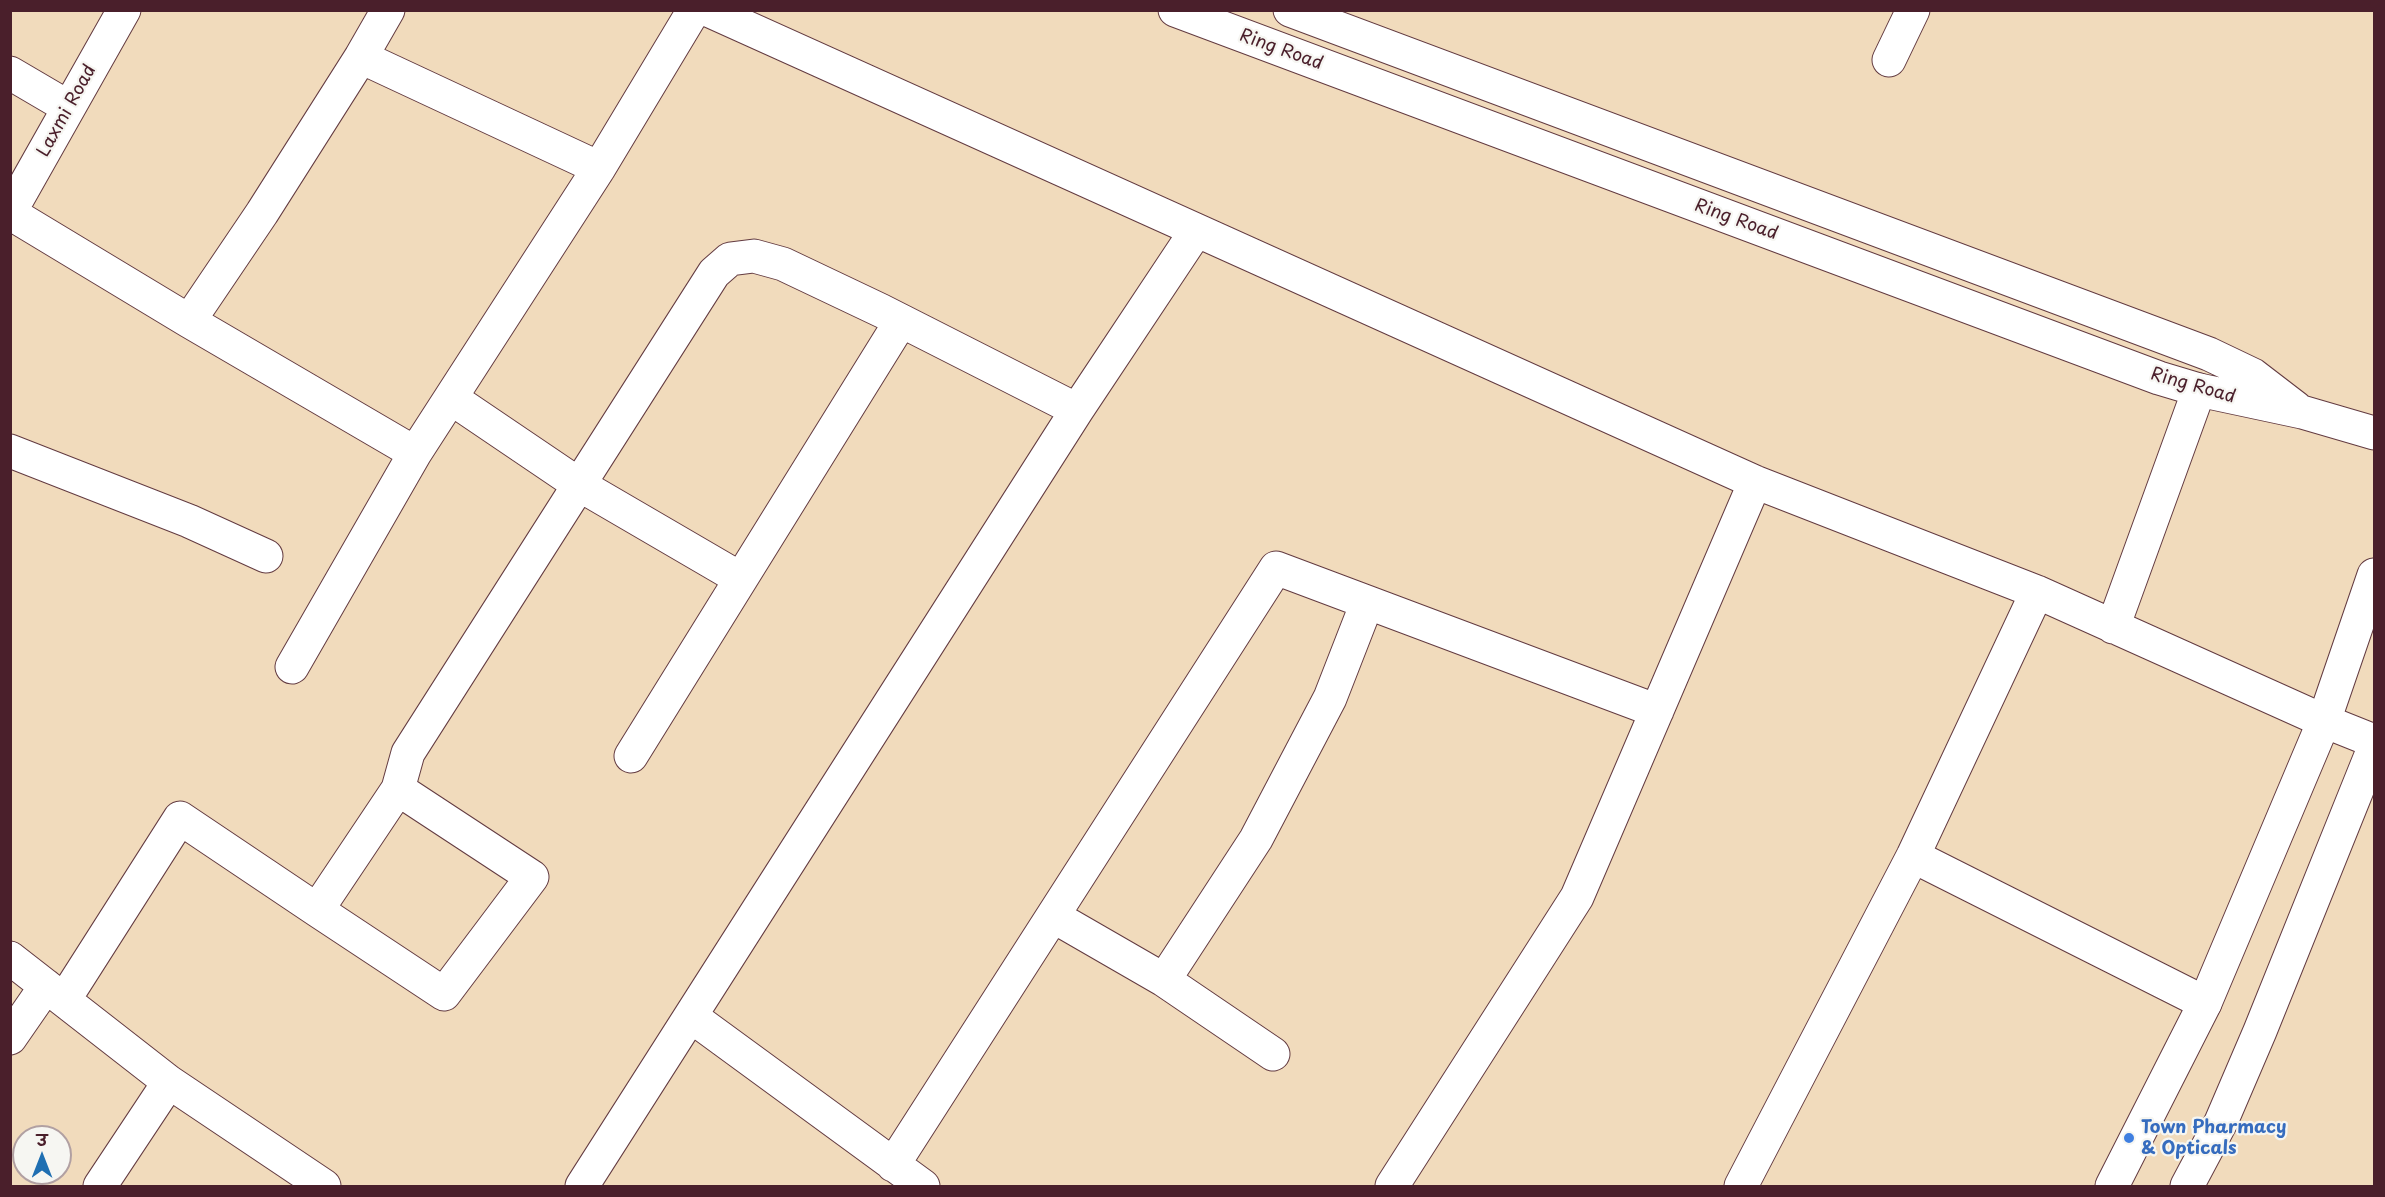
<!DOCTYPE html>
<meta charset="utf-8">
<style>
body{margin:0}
#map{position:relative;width:2385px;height:1197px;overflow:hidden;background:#f1dbbc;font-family:"Playpen Sans","Playpen Sans Deva",sans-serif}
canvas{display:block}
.frame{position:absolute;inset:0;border:12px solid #4a1f2b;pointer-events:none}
.north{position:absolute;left:12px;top:1125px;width:60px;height:60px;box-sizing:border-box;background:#f6f6f2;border:2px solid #b1a0a2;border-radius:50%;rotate:0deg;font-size:16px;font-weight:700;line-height:24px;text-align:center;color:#4a1f2b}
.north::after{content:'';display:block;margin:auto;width:21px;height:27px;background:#1f6fb2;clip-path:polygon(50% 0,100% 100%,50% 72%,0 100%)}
</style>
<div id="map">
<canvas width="2385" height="1197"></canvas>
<div class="frame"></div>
<div class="north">उ</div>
</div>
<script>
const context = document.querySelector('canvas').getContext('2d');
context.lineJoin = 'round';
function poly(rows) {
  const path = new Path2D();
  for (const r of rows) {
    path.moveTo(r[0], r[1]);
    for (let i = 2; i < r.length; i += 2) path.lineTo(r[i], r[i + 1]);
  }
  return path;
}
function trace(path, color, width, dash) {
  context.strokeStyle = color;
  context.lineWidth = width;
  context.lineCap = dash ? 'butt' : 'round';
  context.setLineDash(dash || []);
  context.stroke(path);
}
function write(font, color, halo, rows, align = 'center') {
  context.font = font + ' "Playpen Sans",sans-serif';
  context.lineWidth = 4.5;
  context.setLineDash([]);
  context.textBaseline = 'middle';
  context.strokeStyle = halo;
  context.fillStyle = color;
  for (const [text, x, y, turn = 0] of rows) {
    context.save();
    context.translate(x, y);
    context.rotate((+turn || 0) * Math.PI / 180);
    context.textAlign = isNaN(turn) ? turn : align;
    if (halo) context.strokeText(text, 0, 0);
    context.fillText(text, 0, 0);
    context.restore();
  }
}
const street = poly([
 [708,10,1755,482,2037,592,2324,721,2374,741],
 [361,57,599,168],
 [1889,60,1913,10],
 [10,73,68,107],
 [10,212,124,10],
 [10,213,189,321,415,453],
 [189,321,262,213,361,57,388,10],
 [451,398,578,484,741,579],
 [10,451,189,521,266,556],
 [2113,627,2199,390],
 [292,667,415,453,599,168,694,10],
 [631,756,901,321],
 [398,789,408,753,714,273,730,259,754,256,783,264,882,311,1077,410],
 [1913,856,2205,1003],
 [1053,916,1164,980,1256,839,1330,698,1367,603],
 [10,958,169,1082,324,1186],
 [1164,980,1273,1054],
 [64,1000,180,818,317,910,444,994,532,877,398,789,317,910],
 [692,1017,923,1186],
 [10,1038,46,986],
 [893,1165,1276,568,1657,711],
 [100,1186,169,1082],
 [582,1186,1077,410,1196,231],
 [1392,1186,1577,897,1755,482],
 [1741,1186,1913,856,2037,592]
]);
const secondary = poly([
 [1175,10,2159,378,2199,390,2302,412,2374,433],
 [1290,10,2209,354,2253,375,2296,408],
 [2112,1186,2205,1003,2324,721,2374,575],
 [2187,1186,2221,1122,2260,1031,2374,748]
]);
trace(street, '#633b41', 35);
trace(secondary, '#633b41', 35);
trace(street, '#fff', 33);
trace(secondary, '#fff', 33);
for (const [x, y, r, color] of [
 [2129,1138,6,"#3f7fe0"]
]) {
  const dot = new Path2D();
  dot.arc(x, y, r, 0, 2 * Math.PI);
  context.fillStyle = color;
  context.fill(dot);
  trace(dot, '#f6f6f2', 2);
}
write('18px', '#4a1f2b', '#f6f6f2', [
 ["Ring Road",1281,50,20],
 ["Laxmi Road",67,111,-61],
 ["Ring Road",1736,220,20],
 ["Ring Road",2193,386,16]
]);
write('bold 18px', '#366cbe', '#f6f6f2', [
 ["Town Pharmacy",2141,1128],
 ["& Opticals",2141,1149]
], 'left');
</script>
